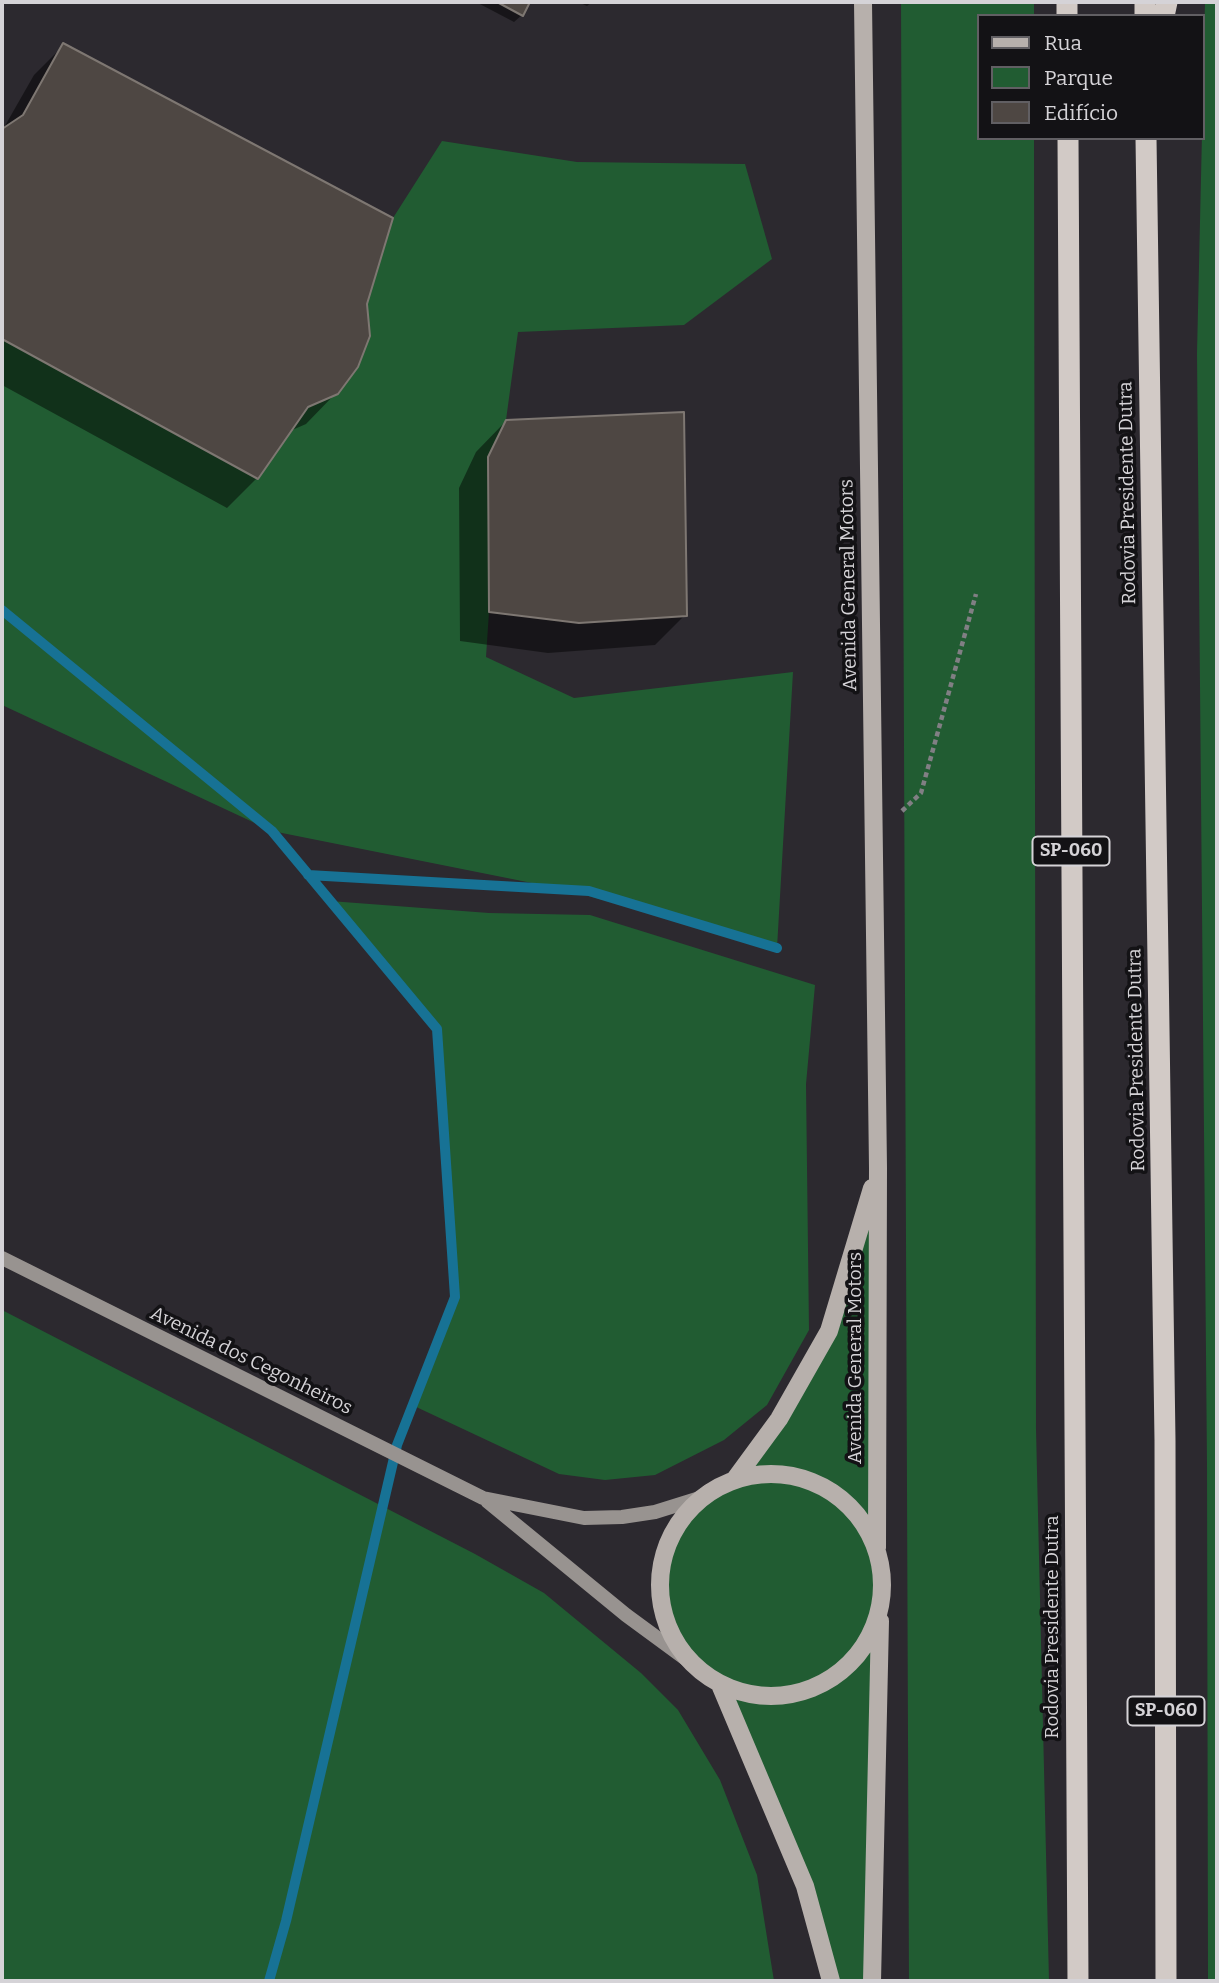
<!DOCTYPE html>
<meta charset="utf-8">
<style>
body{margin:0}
#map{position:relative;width:1219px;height:1983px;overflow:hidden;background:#2c292f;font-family:Bitter,serif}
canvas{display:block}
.frame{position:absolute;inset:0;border:4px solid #d5d3d7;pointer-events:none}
.legend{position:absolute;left:977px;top:14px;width:228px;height:126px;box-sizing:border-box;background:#131215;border:2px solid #615f63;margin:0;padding:9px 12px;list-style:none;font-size:21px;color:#d5d3d7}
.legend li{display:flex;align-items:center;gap:14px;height:35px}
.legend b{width:35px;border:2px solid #615f63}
</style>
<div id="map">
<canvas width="1219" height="1983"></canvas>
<div class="frame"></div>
<ul class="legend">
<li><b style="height:9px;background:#b7b0ac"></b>Rua</li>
<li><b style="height:19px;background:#215c32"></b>Parque</li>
<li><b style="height:19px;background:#4e4743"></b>Edifício</li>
</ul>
</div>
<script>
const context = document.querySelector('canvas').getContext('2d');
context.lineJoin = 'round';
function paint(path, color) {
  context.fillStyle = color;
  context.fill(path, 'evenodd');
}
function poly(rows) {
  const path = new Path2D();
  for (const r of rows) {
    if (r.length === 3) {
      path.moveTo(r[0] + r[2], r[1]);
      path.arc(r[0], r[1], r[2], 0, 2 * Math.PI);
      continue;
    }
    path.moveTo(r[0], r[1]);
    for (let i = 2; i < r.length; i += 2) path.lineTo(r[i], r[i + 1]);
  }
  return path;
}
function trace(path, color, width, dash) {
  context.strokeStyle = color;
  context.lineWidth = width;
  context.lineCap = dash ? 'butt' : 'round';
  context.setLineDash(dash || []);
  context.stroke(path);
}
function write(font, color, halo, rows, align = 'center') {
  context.font = font + ' Bitter,serif';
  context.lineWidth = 7;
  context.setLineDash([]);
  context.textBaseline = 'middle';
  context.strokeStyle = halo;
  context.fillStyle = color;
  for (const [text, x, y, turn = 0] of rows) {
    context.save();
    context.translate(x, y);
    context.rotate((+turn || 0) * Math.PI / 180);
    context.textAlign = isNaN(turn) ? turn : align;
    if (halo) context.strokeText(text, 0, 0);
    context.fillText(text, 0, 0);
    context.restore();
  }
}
paint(poly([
 [901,2,1034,2,1034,16,979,16,979,138,1034,138,1036,1429,1049,1981,909,1981],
 [1205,2,1217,2,1217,1981,1208,1981,1207,1465,1197,353],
 [442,141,577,162,745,164,772,259,684,325,518,332,506,420,488,457,489,612,486,657,574,698,793,672,777,948,567,890,272,831,2,705,2,339,258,479,308,407,338,394,351,375,370,336,367,304,393,218],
 [330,901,489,913,590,915,815,985,806,1084,809,1330,767,1405,724,1440,655,1475,605,1480,559,1474,412,1405,455,1297,437,1029],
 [878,1168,877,1548,882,1575,872,1981,831,1981,805,1886,717,1685,690,1662,669,1631,660,1596,662,1558,678,1524,703,1497,735,1479,829,1331],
 [2,1310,475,1554,544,1593,641,1673,678,1710,720,1780,757,1875,774,1981,2,1981]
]), '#215c32');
paint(poly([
 [476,2,528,2,522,15,514,22],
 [578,2,592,2,587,6],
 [64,45,336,393,306,424,290,431,257,478,227,508,2,385,2,131,34,75],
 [506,421,685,615,655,645,548,653,460,641,459,488,476,452]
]), '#0007');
trace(poly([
 [2,610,272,831,437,1029,455,1297,397,1445,286,1921,269,1981],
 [308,875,589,891,777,948]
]), '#177295', 10);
const building = poly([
 [497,2,530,2,523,16,497,2],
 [63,43,393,218,367,304,370,336,358,367,338,394,308,407,258,479,2,339,2,129,23,115,63,43],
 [684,412,687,616,579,623,489,612,488,457,506,420,684,412]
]);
paint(building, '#4e4743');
trace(building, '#7e7772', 2);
trace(poly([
 [902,811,921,793,976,594]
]), '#817f84', 4.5, [5, 3.5]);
trace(poly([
 [2,1258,483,1498,584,1518,622,1517,655,1512,703,1497],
 [487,1501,626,1615,690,1662]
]), '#989390', 14);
trace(poly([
 [863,2,878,1168,877,1548],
 [771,1585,111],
 [735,1479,779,1419,829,1331,872,1188],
 [721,1687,805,1886,831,1981],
 [872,1981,880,1621]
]), '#b7b0ac', 18);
trace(poly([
 [1067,2,1067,16],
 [1145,2,1145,16],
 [1164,16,1167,2],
 [1068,138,1078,1981],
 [1146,138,1165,1440,1166,1981]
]), '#d2cac6', 21);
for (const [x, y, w] of [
 [1071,851,77],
 [1166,1711,77]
]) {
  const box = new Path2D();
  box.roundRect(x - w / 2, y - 14.5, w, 29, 5);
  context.fillStyle = '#131215';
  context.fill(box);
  trace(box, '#d5d3d7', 2);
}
write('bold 18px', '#d5d3d7', null, [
 ["SP-060",1071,851],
 ["SP-060",1166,1711]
]);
write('19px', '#d5d3d7', '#131215', [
 ["Rodovia Presidente Dutra",1128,493,-91],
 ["Avenida General Motors",849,585,-91],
 ["Rodovia Presidente Dutra",1137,1060,-91],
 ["Avenida General Motors",856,1358,-90],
 ["Avenida dos Cegonheiros",251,1361,26],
 ["Rodovia Presidente Dutra",1053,1627,-90]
]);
</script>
